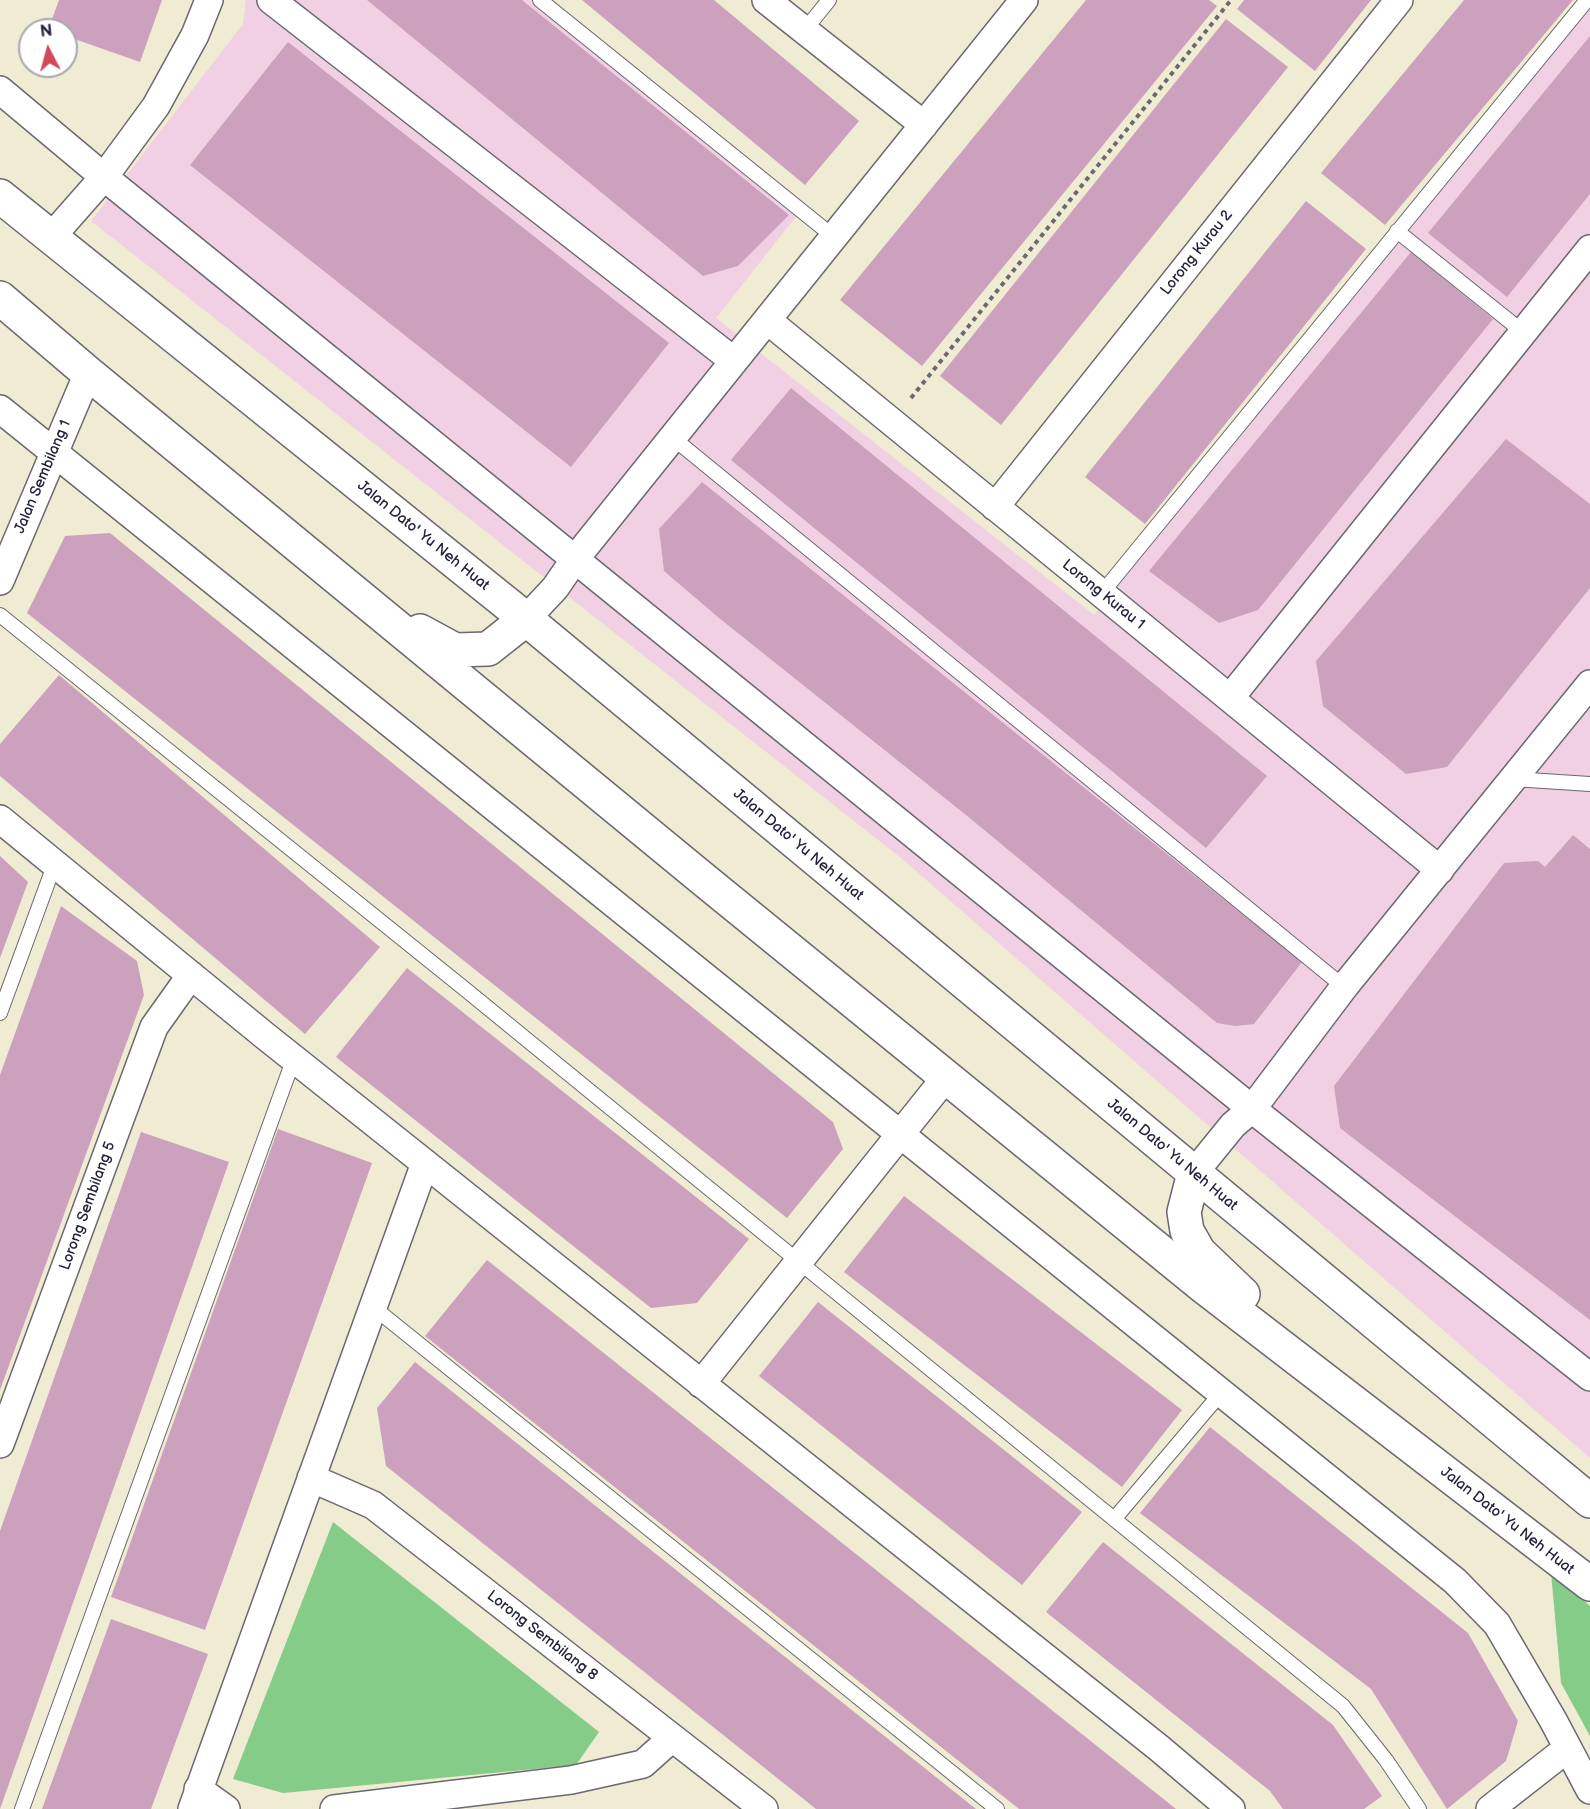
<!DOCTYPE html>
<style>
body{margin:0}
#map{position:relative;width:1590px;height:1809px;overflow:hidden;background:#f0ebd3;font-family:"Balsamiq Sans",sans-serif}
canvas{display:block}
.north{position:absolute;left:18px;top:18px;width:60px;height:60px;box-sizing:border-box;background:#fff;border:2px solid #a7a7b1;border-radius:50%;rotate:354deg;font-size:16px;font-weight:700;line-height:24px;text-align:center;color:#22223b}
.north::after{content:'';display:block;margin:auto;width:21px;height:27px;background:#d1495b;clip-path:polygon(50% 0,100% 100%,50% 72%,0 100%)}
</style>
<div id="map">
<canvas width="1590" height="1809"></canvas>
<div class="north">N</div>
</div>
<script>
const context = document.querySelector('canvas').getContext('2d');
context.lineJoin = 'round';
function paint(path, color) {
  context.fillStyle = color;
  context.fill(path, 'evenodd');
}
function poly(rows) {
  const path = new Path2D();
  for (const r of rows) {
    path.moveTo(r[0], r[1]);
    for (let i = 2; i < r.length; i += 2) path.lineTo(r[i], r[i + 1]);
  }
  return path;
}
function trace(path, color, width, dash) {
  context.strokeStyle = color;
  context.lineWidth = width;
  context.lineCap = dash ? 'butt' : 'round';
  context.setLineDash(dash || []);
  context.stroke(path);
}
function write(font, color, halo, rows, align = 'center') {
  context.font = font + ' "Balsamiq Sans",sans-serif';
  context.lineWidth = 6;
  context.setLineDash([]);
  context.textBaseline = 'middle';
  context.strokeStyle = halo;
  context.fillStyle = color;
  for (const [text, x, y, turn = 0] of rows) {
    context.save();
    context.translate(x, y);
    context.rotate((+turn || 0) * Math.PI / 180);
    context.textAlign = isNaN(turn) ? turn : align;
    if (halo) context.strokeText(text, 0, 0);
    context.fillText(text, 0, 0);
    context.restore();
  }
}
paint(poly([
 [246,0,553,0,806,204,716,318,1094,615,1494,115,1590,1,1590,1458,901,858,91,221,243,24]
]), '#f1d0e4');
paint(poly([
 [333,1522,599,1732,576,1765,283,1793,233,1779],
 [1551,1572,1590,1606,1590,1736,1561,1683]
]), '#84cc87');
paint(poly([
 [59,0,162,0,140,62,66,36,66,30,48,30],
 [367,0,522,0,789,215,738,266,703,276],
 [582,0,714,0,859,121,805,185],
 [1086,0,1209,0,1217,6,922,366,840,300],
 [1244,0,1371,0,1315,71,1237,9],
 [1464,0,1573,0,1385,225,1321,173],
 [1226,19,1288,67,1001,425,940,376],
 [1590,36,1590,194,1507,297,1428,233],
 [288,42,669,343,571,467,190,165],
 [1306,201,1366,249,1145,524,1085,477],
 [1411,252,1493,319,1258,610,1219,623,1149,571],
 [791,388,1267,776,1206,848,731,460],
 [1506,439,1590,504,1590,588,1447,767,1406,774,1323,706,1316,661],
 [702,482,1302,962,1254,1024,1235,1026,1217,1023,971,819,719,618,664,571,659,529],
 [110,533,833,1122,843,1149,787,1218,27,613,65,536],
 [59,675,380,947,305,1034,0,776,0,744],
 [1573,835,1590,849,1590,1320,1340,1128,1334,1086,1504,863,1538,861,1545,867],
 [0,856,28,882,0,958],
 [61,906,137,961,144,995,0,1390,0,1075],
 [407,968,749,1239,697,1303,651,1308,336,1057],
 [278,1129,372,1163,205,1630,111,1597],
 [141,1132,229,1162,0,1809,0,1531],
 [904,1196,1182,1410,1122,1487,844,1272],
 [487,1260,1176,1809,1019,1809,425,1336],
 [818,1302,1082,1512,1022,1585,759,1376],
 [415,1362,976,1809,816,1809,386,1466,377,1408],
 [1210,1427,1468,1633,1518,1721,1506,1761,1447,1809,1371,1689,1140,1513],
 [1103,1542,1333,1725,1382,1796,1364,1809,1283,1809,1270,1791,1046,1612],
 [111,1619,208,1654,151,1809,42,1809]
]), '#cca1bd');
const service = poly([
 [540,0,834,237],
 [804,31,829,0],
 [1397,231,1523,332],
 [673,438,1344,987],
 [1101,594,1587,0],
 [0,615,466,990,1343,1706,1386,1760,1419,1809],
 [1513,779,1590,784],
 [0,1013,55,863],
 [373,1307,997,1809],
 [1115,1518,1221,1393],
 [22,1809,294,1058]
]);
const minor = poly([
 [271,0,734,361],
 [766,0,924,125],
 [0,90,104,177,1252,1109,1590,1377],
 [52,236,104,177,156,106,195,35,209,0],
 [767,320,1440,870],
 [0,409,1455,1581,1497,1624,1553,1720,1590,1790],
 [995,507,1399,0],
 [0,581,88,373],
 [526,619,555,588,575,559,1024,0],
 [1230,698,1590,249],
 [0,819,264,1035,1159,1748,1231,1809],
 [1194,1173,1233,1125,1252,1109,1344,987,1590,684],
 [701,1384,946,1077],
 [0,1444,154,1027,191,975],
 [311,1478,373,1505,764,1809],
 [198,1789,226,1809],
 [192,1809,425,1163],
 [334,1809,571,1780,643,1764,672,1738],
 [1490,1809,1568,1748]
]);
const secondary = poly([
 [0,196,526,619,1590,1501],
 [0,298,88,373,703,879,1204,1287,1590,1584],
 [420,631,455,650,488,649,526,619],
 [1194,1173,1184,1212,1187,1231,1199,1252,1243,1294]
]);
trace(service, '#6a6870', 16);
trace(minor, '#6a6870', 30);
trace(secondary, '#6a6870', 36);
trace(poly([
 [911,398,1231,0]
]), '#6a6870', 4, [4.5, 4.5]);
trace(service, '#fff', 14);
trace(minor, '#fff', 27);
trace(secondary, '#fff', 33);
write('15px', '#22223b', '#fff', [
 ["Lorong Kurau 2",1197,253,-51],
 ["Jalan Sembilang 1",43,477,-67],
 ["Jalan Dato' Yu Neh Huat",423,536,39],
 ["Lorong Kurau 1",1103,595,39],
 ["Jalan Dato' Yu Neh Huat",798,845,40],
 ["Jalan Dato' Yu Neh Huat",1172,1155,40],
 ["Lorong Sembilang 5",88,1206,-70],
 ["Jalan Dato' Yu Neh Huat",1507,1521,38],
 ["Lorong Sembilang 8",542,1636,38]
]);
</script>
